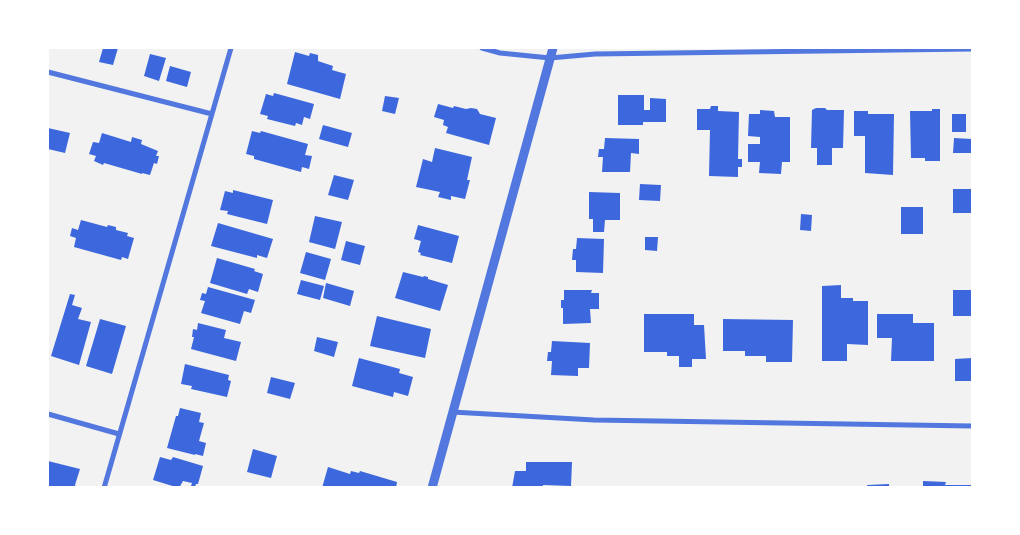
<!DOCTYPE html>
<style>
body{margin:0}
#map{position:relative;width:1020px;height:535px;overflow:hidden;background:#f2f2f2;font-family:Figtree,sans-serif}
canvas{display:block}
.frame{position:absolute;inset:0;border:49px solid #fff;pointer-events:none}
</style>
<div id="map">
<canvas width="1020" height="535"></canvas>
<div class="frame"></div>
</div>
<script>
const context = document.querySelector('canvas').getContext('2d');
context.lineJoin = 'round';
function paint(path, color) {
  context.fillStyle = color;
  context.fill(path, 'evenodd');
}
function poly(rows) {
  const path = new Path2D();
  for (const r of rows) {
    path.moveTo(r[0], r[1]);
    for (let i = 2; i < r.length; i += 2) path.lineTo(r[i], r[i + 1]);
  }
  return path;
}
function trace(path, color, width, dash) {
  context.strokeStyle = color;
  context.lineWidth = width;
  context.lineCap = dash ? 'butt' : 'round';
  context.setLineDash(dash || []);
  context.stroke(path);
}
paint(poly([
 [103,48,118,48,113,65,99,62],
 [295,52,309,56,310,53,318,55,318,61,333,66,332,70,346,74,340,99,287,84],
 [150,54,166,58,159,81,144,76],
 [170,66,191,72,187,87,166,81],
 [274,93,314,104,310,119,304,117,302,125,296,123,295,126,267,119,268,116,260,114,266,94,273,96],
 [618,95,644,95,644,110,650,110,650,98,666,99,666,122,643,122,643,125,618,125],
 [385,96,399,98,395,114,382,111],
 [438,104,453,108,454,106,466,109,471,108,477,109,480,114,496,118,489,145,446,133,448,127,443,125,444,120,434,117],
 [711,106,718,106,718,111,739,112,738,159,742,159,742,167,738,167,738,177,709,176,710,130,697,130,697,109,710,109],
 [816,108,825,108,827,110,844,110,843,148,832,148,832,165,817,165,817,148,811,148,812,110],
 [932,109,940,109,940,161,925,161,925,158,911,158,910,111,932,111],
 [760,110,774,111,775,117,790,117,790,162,782,162,781,174,759,173,760,162,748,162,748,144,760,144,760,137,748,136,749,114,760,114],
 [854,111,868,111,868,114,894,114,893,175,865,173,865,136,854,136],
 [952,114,966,114,966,132,952,132],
 [323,125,352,133,348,147,319,139],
 [48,128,70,133,65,153,48,149],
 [252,131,260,133,261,131,308,144,305,155,312,156,309,169,302,167,301,172,254,159,254,156,246,154],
 [102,133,131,142,132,137,142,140,141,144,158,151,156,156,159,156,157,164,154,163,150,175,142,173,142,174,104,163,103,165,94,161,96,156,89,154,93,142,99,143],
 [605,138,639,139,639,154,631,153,630,172,602,172,603,157,598,157,599,149,604,149],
 [954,138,972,139,972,153,953,153],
 [435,148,472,157,467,180,470,180,465,199,451,196,451,200,438,197,440,192,416,187,423,159,432,162],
 [334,175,354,180,348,200,328,195],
 [640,184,661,185,660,201,639,200],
 [953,189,972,189,972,213,953,213],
 [233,190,273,200,267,224,227,214,228,211,220,210,225,191,233,193],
 [589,192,620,193,620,220,605,220,604,232,593,232,593,219,589,219],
 [901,207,923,207,923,234,901,234],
 [801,214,812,215,811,231,800,230],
 [315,216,342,222,335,249,309,242],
 [81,220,107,227,108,225,116,227,116,230,128,233,127,236,134,238,128,259,122,257,121,260,74,247,76,238,70,236,72,228,78,230],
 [218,223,273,239,267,258,257,255,257,258,211,246],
 [418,225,459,236,452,263,420,255,421,253,418,252,421,241,414,239],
 [645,237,658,237,657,251,645,250],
 [577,238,604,239,603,273,576,272,576,260,572,260,573,249,576,249],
 [346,241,365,246,360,265,341,260],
 [306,252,331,259,325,280,300,273],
 [217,258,255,269,254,271,263,274,258,292,249,289,247,294,210,283],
 [403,272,423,277,424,276,428,277,428,279,448,285,440,311,395,298],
 [301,280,324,286,320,300,297,294],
 [326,283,354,291,350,306,323,298],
 [841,285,841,298,853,298,853,301,868,301,868,345,847,344,847,361,822,361,822,286],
 [208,287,255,300,251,313,244,311,240,324,201,313,205,301,200,300,202,293,206,294],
 [564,290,592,290,591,293,599,293,599,309,590,309,591,323,563,324,563,308,561,308,561,300,564,300],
 [953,290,972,290,972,316,953,316],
 [70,294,75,295,72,305,82,308,78,319,91,322,79,365,51,356],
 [644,314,694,314,694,325,704,325,706,359,692,359,692,367,679,367,679,356,667,356,667,352,644,352],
 [877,314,913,314,913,323,934,323,934,361,891,361,892,338,877,338],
 [377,316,431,329,425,358,370,346],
 [100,319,126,326,112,374,86,366],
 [723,319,793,320,792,362,766,362,766,356,745,356,745,351,723,351],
 [198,323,226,330,224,338,241,342,236,361,191,349,194,337,192,337,193,329,197,330],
 [317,337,338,342,334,357,314,351],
 [552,341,590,343,589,368,578,368,578,376,551,375,552,361,547,361,548,352,551,352],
 [359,358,400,369,399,373,413,377,408,396,394,392,393,397,352,386],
 [972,358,972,381,955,381,955,359],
 [185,364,229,375,228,380,231,381,227,397,191,389,192,386,181,384],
 [271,377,295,383,290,399,267,393],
 [180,408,201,413,199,422,204,423,199,441,206,443,203,456,195,454,195,455,167,448,176,416,178,416],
 [253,449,277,456,271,478,247,472],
 [160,457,171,460,173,457,203,466,198,484,196,484,195,487,191,486,192,483,183,481,179,488,153,480],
 [48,461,80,469,75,485,77,488,48,488],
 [526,462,572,462,571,486,543,485,543,488,512,488,515,471,526,471],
 [328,467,350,474,351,471,359,473,360,471,397,482,396,488,322,488],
 [923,481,946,482,945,485,972,485,972,488,923,488],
 [889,484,889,488,867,488,867,485]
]), '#3d67dc');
trace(poly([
 [482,48,500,53,550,58,595,54,972,49],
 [48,72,212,114],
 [452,412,594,420,972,426],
 [48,414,119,434],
 [104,488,231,48]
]), '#5277de', 5);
trace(poly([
 [432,488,553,48]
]), '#5277de', 9);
</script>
